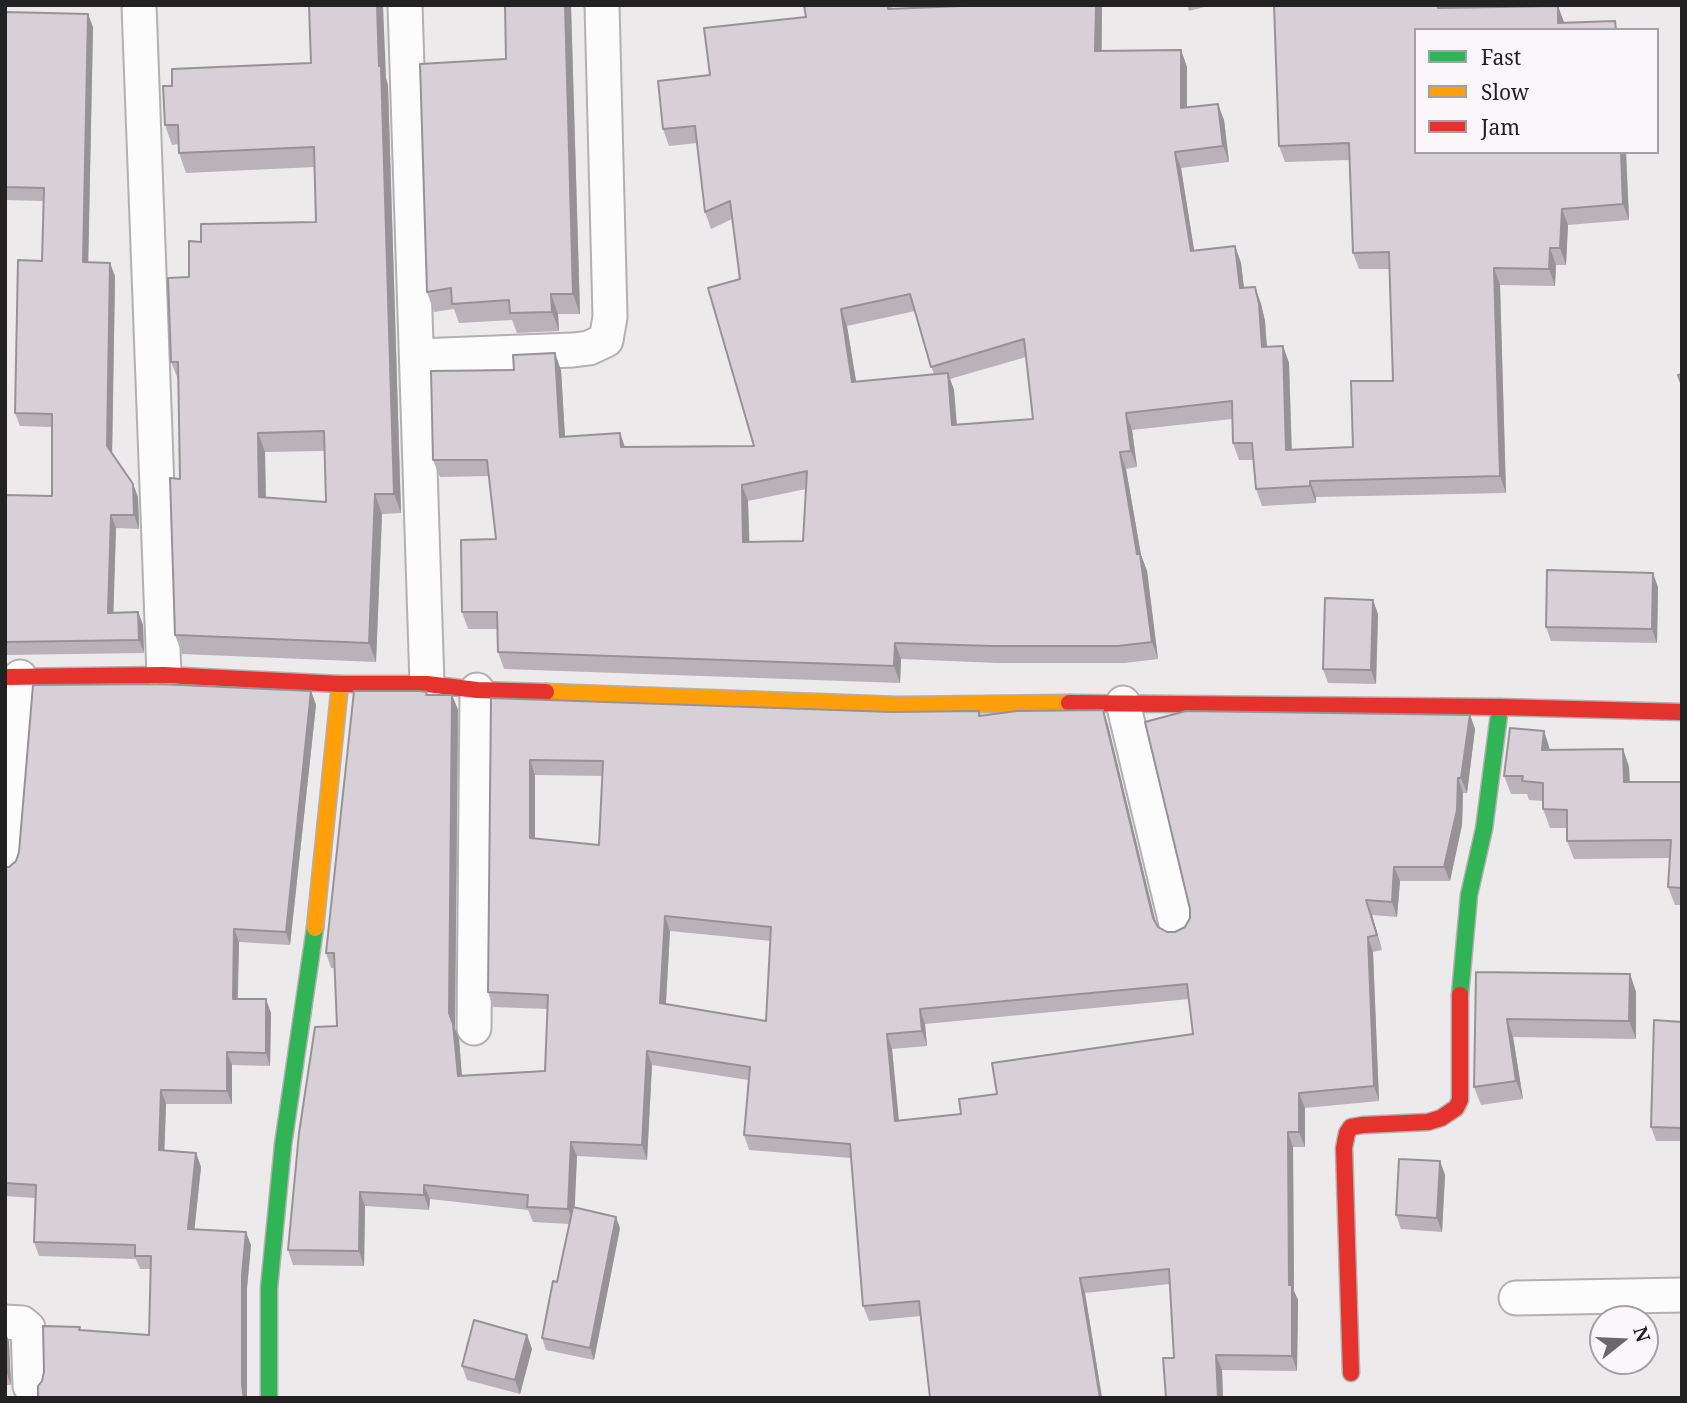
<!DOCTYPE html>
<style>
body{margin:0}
#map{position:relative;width:1687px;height:1403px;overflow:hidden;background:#eceaeb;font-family:"Noto Serif",serif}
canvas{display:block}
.frame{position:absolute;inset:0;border:7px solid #232223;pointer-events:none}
.legend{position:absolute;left:1414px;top:28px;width:245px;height:126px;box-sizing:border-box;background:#faf6fa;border:2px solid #a4a1a4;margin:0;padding:9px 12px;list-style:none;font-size:21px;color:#232223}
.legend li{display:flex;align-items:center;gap:14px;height:35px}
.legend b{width:35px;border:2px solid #a4a1a4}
.north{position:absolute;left:1589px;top:1305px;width:70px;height:70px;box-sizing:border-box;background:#faf6fa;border:2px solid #a4a1a4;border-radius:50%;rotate:72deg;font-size:19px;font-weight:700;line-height:28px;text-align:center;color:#232223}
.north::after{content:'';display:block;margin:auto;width:24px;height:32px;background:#696869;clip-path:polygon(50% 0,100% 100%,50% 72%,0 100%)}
</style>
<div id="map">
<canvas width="1687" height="1403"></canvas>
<div class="frame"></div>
<ul class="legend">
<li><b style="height:9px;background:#30b455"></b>Fast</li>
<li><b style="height:9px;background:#ff9f0a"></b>Slow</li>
<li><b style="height:9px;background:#e5322d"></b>Jam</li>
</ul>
<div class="north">N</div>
</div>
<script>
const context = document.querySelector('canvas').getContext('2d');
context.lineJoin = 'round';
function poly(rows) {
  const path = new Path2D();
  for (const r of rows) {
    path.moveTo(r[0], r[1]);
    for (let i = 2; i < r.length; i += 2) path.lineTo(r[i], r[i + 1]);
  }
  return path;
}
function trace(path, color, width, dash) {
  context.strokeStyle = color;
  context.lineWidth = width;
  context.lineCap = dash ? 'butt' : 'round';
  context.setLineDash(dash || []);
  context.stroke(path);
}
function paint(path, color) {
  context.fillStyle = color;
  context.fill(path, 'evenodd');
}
const street = poly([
 [139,5,164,675],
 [405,5,427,684],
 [417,356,573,350,589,348,606,340,610,317,602,5],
 [1123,703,1177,928],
 [5,863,20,677],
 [474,1028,477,690],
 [1516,1298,1682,1295],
 [5,1322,22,1323,28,1328,30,1386]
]);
const fast = poly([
 [1460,995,1469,895,1484,829,1500,707],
 [269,1398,269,1288,283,1145,315,928]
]);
const slow = poly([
 [546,692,898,705,1069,703],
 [315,928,340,684]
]);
const jam = poly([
 [5,677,164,675,340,684,427,684,477,690,546,692],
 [1069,703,1500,707,1682,712],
 [1351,1373,1344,1148,1347,1133,1351,1127,1363,1125,1428,1122,1441,1118,1456,1108,1460,1100,1460,995]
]);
trace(street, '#b2b0b1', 37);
trace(fast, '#b2b0b1', 19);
trace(slow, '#b2b0b1', 19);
trace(jam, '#b2b0b1', 19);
trace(street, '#fcfcfc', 33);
trace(fast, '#30b455', 16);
trace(slow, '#ff9f0a', 16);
trace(jam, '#e5322d', 16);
paint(poly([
 [505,5,571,5,571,6,580,314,558,314,559,331,517,333,512,320,459,323,454,309,434,312,427,292,506,59],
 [804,5,892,5,892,9,1102,5,1102,51,1181,50,1187,67,1187,107,1224,120,1229,162,1181,168,1194,251,1235,246,1241,263,1244,288,1255,287,1261,304,1265,321,1267,347,1283,346,1289,363,1292,450,1353,447,1393,381,1389,269,1359,269,1353,253,1349,160,1285,162,1279,146,1441,5,1442,8,1416,152,1626,152,1629,220,1568,225,1566,265,1556,265,1555,286,1500,285,1506,493,1316,497,1316,503,1262,506,1256,489,1253,460,1239,460,1233,443,1232,419,1132,430,1137,467,1126,469,1141,555,1147,571,1158,659,1125,663,998,663,901,659,900,683,504,669,498,652,497,629,468,629,462,612,496,539,489,476,440,477,433,460,561,370,565,437,625,447,754,446,740,279,732,219,711,229,705,212,697,143,669,146,663,129,710,75,806,17],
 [915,311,934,375,856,382,847,326],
 [1026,357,1033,419,957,425,954,390,950,379],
 [806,489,803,541,749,542,748,501],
 [1187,5,1212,5,1189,11],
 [5,12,93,27,88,262,115,276,112,453,133,484,138,497,139,529,116,528,113,613,138,612,143,625,144,653,5,655,5,495,52,496,52,427,20,426,15,413,42,261,43,201,5,200],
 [386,78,388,86,401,513,382,514,376,662,182,654,175,635,180,479,179,382,171,362,189,277,201,242,316,222,314,167,186,173,179,153,179,144,172,145,165,125,172,86],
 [324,451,326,502,266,498,265,452],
 [1658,587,1657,643,1551,641,1546,627],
 [1378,614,1376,684,1328,683,1323,669],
 [311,691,316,705,290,945,239,942,238,999,271,1013,270,1066,232,1065,232,1104,166,1104,164,1150,196,1153,201,1167,194,1230,251,1245,247,1288,247,1398,81,1331,149,1335,151,1269,140,1269,136,1259,39,1256,34,1242,35,1198,5,1196,5,867,9,867],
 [428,695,452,695,458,710,455,1028,459,1039,462,1076,545,1071,548,1009,493,1007,488,992,491,698,892,712,979,711,981,715,1103,710,1108,725,1156,923,1158,927,1167,932,1175,932,1185,927,1470,715,1475,729,1467,793,1463,793,1462,825,1450,881,1400,881,1397,917,1372,915,1382,950,1373,952,1379,1101,1305,1108,1305,1147,1293,1147,1294,1291,1298,1300,1297,1371,1222,1370,1223,1398,1166,1398,1174,1358,1170,1284,1085,1293,1102,1398,930,1398,920,1316,869,1321,863,1306,851,1158,749,1150,744,1135,748,1080,652,1065,647,1160,577,1156,574,1208,620,1228,594,1360,546,1350,542,1338,557,1282,570,1224,533,1222,528,1210,430,1199,429,1210,365,1206,364,1266,293,1265,288,1250,337,1026,334,968,331,968,326,953],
 [535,775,603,776,599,845,535,839],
 [670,931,771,941,766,1021,666,1004],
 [1189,999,1193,1034,961,1114,899,1120,892,1049,927,1046,925,1024],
 [1544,731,1550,750,1623,749,1629,767,1630,782,1682,782,1682,905,1675,905,1668,887,1670,858,1574,859,1567,841,1567,828,1550,828,1543,809,1543,801,1529,800,1527,794,1511,794,1504,776],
 [1476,972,1630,974,1636,992,1636,1039,1513,1037,1523,1099,1481,1105,1474,1087],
 [1682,1022,1682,1141,1656,1141,1651,1127],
 [1440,1161,1445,1175,1442,1232,1401,1229,1396,1215],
 [5,1331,9,1342,11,1385,5,1385],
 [527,1335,532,1349,520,1394,467,1380,462,1366]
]), '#b9b3b9');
paint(poly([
 [377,5,383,5,386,78,388,86,401,513,394,494],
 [565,5,571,5,571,6,580,314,573,294],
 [1096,5,1102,5,1101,68,1095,51],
 [1558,6,1564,22,1564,30,1558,23],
 [88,14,93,27,88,275,83,262],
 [1181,50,1187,67,1187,125,1181,108],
 [1218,104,1224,120,1229,162,1223,146],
 [1175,152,1181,168,1197,268,1191,251],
 [1621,152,1626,152,1629,220,1623,204],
 [1562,209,1568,225,1566,265,1560,248],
 [1235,246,1241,263,1246,305,1240,288],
 [1550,248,1556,265,1555,286,1549,269],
 [110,263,115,276,112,459,107,446],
 [1494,268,1500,285,1506,493,1500,476],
 [1255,287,1261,304,1265,321,1268,364,1262,347],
 [551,294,558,314,559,331,552,312],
 [841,309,847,326,859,399,852,382],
 [1283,346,1289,363,1292,467,1286,450],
 [555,353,561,370,566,454,560,437],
 [948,373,954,390,958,442,952,425],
 [1126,413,1132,430,1137,467,1131,451],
 [258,433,265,452,266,516,259,497],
 [620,433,626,450,621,447],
 [1120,452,1126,469,1141,555,1147,571,1158,659,1152,642],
 [1310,481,1316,497,1316,503,1310,486],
 [133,484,138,497,139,529,134,515],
 [742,485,748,501,750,559,743,542],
 [375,494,382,514,376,662,369,643],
 [111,515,116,528,113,626,108,613],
 [1653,573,1658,587,1657,643,1652,629],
 [1373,600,1378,614,1376,684,1371,670],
 [138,612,143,625,144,653,139,640],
 [895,643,901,659,900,683,894,666],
 [311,691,316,705,290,945,286,932],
 [452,695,458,710,455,1028,449,1013],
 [1103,710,1108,725,1158,932,1153,918],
 [1470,715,1475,729,1467,793,1461,778],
 [1544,731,1550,750,1542,750],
 [1623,749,1629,767,1630,801,1624,782],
 [530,760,535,775,535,853,530,838],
 [1458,778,1463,793,1462,825,1450,881,1444,867],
 [1394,867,1400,881,1397,917,1392,902],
 [1366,900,1372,915,1382,950,1377,935],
 [665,916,670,931,665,1018,660,1003],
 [234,929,239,942,237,1012,233,999],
 [1368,937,1373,952,1379,1101,1374,1086],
 [1630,974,1636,992,1636,1039,1629,1021],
 [266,999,271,1013,270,1066,266,1053],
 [920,1009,925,1024,927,1046,922,1031],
 [1507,1019,1513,1037,1523,1099,1516,1081],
 [453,1024,459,1039,463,1091,458,1076],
 [887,1034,892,1049,900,1135,895,1121],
 [647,1051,652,1065,647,1160,642,1145],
 [227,1052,232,1065,232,1104,227,1091],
 [161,1090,166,1104,164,1163,159,1150],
 [1299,1093,1305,1108,1305,1147,1299,1132],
 [1288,1132,1293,1147,1294,1291,1298,1300,1297,1371,1292,1356,1289,1285],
 [571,1142,577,1156,574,1224,568,1209],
 [196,1153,201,1167,193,1243,188,1229],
 [1440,1161,1445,1175,1442,1232,1437,1218],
 [424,1185,430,1199,429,1210,424,1195],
 [360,1192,365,1206,364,1266,359,1251],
 [616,1217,620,1228,594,1360,590,1348],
 [246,1232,251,1245,247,1288,247,1398,244,1398,242,1385,242,1275],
 [1080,1278,1085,1293,1102,1398,1100,1398],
 [5,1331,9,1342,11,1385,6,1371],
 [527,1335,532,1349,520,1394,515,1380],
 [1216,1355,1222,1370,1223,1398,1218,1398]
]), '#969296');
const building = poly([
 [309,5,377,5,379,66,381,66,394,494,375,494,369,643,175,635,170,478,180,479,178,362,171,362,168,278,189,277,189,241,201,242,201,224,316,222,314,147,179,153,178,125,165,125,163,86,172,86,172,69,311,63,309,5],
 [324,431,326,502,259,497,258,433,324,431],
 [505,5,565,5,573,294,551,294,552,312,510,313,509,300,452,304,451,288,427,292,420,64,506,59,505,5],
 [804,5,888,5,888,9,986,5,1096,5,1095,51,1181,50,1181,108,1218,104,1223,146,1175,152,1191,251,1235,246,1240,288,1255,287,1259,304,1262,347,1283,346,1286,450,1353,447,1351,381,1393,381,1389,252,1353,253,1349,143,1279,146,1274,5,1438,5,1438,8,1558,6,1558,23,1615,21,1616,30,1416,30,1416,152,1621,152,1623,204,1562,209,1560,248,1550,248,1549,269,1494,268,1500,476,1310,481,1310,486,1256,489,1252,443,1233,443,1232,401,1126,413,1131,451,1120,452,1137,554,1140,554,1152,642,1118,646,992,646,895,643,894,666,498,652,497,612,462,612,461,540,496,539,487,460,433,460,431,371,514,370,513,355,555,353,560,437,620,433,621,447,754,446,708,288,740,279,730,201,705,212,695,126,663,129,658,81,710,75,704,28,806,17,804,5],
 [910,294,931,367,1024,339,1033,419,952,425,948,373,852,382,841,309,910,294],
 [807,471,803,541,743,542,742,485,807,471],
 [5,12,88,14,83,262,110,263,107,446,133,484,134,515,111,515,108,613,138,612,139,640,5,642,5,495,52,496,52,414,15,413,18,260,42,261,44,188,5,187,5,12],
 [1682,374,1682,386,1678,375,1682,374],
 [1547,570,1653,573,1652,629,1546,627,1547,570],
 [1325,598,1373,600,1371,670,1323,669,1325,598],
 [159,684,311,691,286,932,234,929,233,999,266,999,266,1053,227,1052,227,1091,161,1090,159,1150,196,1153,188,1229,246,1232,242,1275,242,1385,244,1398,38,1398,38,1386,42,1381,44,1372,43,1326,80,1327,79,1330,149,1335,151,1256,135,1256,135,1245,34,1242,36,1185,5,1183,5,867,9,867,16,861,19,852,33,685,159,684],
 [354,691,420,691,427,692,426,695,452,695,449,1013,453,1024,458,1076,545,1071,548,995,488,992,491,698,892,712,979,711,979,716,1017,711,1103,710,1153,918,1158,927,1167,932,1175,932,1185,927,1190,918,1190,909,1145,722,1186,711,1470,715,1461,778,1458,778,1457,810,1444,867,1394,867,1392,902,1366,900,1377,935,1368,937,1374,1086,1299,1093,1299,1132,1288,1132,1289,1285,1292,1285,1292,1356,1216,1355,1218,1398,1166,1398,1163,1358,1174,1358,1169,1269,1080,1278,1100,1398,930,1398,919,1301,863,1306,850,1144,744,1135,750,1067,647,1051,642,1145,571,1142,568,1209,527,1207,528,1195,424,1185,424,1195,360,1192,359,1251,288,1250,299,1133,315,1027,337,1026,334,953,326,953,354,691],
 [530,760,603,761,599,845,530,838,530,760],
 [665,916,771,927,766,1021,660,1003,665,916],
 [1187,984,1193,1034,992,1063,997,1094,959,1099,961,1114,895,1121,887,1034,922,1031,920,1009,1187,984],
 [1510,728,1544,731,1542,750,1623,749,1624,782,1682,782,1682,888,1668,887,1671,840,1567,841,1567,810,1543,809,1543,783,1522,781,1523,776,1504,776,1510,728],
 [1476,972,1630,974,1629,1021,1507,1019,1516,1081,1474,1087,1476,972],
 [1654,1020,1682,1022,1682,1128,1651,1127,1654,1020],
 [1399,1159,1440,1161,1437,1218,1396,1215,1399,1159],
 [573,1207,616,1217,590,1348,542,1338,553,1281,557,1282,573,1207],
 [474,1320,527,1335,515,1380,462,1366,474,1320]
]);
paint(building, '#d7d0d7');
trace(building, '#969296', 2);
</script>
